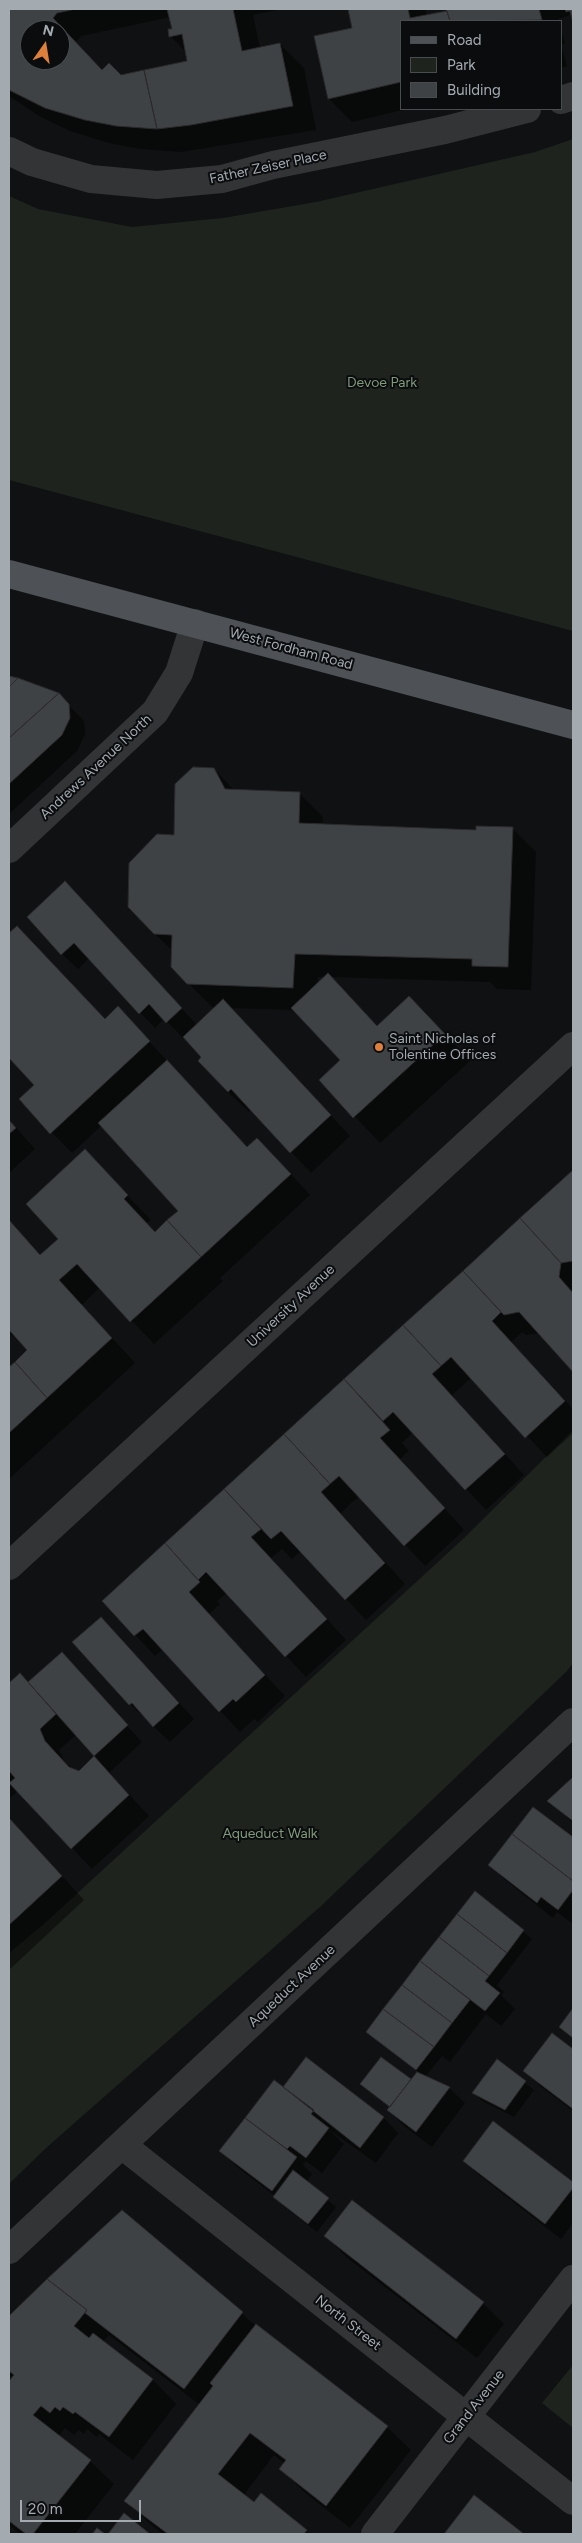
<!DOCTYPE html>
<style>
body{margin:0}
#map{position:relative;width:582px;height:2543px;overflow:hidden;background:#101112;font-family:Figtree,sans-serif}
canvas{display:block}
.frame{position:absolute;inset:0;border:10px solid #a3abb1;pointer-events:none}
.legend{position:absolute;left:400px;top:20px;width:162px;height:90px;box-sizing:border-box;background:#0b0c0d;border:1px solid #484c4f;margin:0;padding:6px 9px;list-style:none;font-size:15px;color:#a3abb1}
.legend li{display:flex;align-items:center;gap:10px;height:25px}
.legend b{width:25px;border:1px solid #484c4f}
.north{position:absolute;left:20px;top:20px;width:50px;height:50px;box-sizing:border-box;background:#0b0c0d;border:1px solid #484c4f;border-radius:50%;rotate:13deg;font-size:14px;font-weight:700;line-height:20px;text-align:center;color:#a3abb1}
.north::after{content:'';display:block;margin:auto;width:18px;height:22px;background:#de803c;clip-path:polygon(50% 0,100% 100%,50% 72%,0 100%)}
.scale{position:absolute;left:20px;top:2500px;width:121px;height:22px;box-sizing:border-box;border:2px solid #a3abb1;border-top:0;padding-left:6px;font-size:15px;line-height:18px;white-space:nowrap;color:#a3abb1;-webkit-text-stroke:4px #0b0c0d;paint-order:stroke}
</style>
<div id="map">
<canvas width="582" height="2543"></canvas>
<div class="frame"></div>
<ul class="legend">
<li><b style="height:6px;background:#4e5155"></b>Road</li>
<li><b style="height:14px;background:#1e241d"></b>Park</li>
<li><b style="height:14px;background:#3f4245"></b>Building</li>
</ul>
<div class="north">N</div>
<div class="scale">20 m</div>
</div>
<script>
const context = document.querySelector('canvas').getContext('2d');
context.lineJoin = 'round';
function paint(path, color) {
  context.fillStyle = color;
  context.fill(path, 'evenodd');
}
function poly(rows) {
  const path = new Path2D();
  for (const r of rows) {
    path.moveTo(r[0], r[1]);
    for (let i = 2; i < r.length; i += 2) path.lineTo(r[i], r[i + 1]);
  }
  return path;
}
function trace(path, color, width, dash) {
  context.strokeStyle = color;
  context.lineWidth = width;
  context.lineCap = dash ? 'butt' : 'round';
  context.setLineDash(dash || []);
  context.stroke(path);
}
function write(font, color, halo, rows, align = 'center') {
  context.font = font + ' Figtree,sans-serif';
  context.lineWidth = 4;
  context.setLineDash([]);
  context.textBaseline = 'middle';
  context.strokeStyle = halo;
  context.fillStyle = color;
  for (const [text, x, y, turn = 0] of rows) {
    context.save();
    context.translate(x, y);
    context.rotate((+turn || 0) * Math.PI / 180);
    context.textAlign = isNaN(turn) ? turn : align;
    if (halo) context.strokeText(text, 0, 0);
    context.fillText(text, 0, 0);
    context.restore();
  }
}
paint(poly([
 [573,139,573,631,9,480,9,196,38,209,132,227,223,218,316,202,535,152],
 [573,1430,573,1663,567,1671,321,1906,46,2148,9,2184,9,1953,46,1922,463,1539],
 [573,2365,573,2428,542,2403]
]), '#1e241d');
paint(poly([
 [9,9,282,9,253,15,260,48,280,44,304,68,316,130,181,152,140,149,109,143,70,131,39,116,9,96],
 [171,17,173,30,170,36,186,52,188,62,121,76,103,71,76,42,81,36],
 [30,30,60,30,60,60,30,60],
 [349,9,426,9,427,16,448,11,448,9,573,9,573,18,570,15,558,19,558,21,401,21,401,109,407,109,352,122,329,99,353,29],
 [561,30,565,43,561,45],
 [561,45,567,66,561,68],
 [9,678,58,694,84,721,85,734,77,751,9,814],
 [214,769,235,791,299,793,323,817,322,825,477,831,512,828,536,852,531,990,497,989,490,982,331,977,378,1027,435,1024,470,1061,380,1143,320,1080,342,1060,295,1010,231,1008,350,1136,311,1173,251,1109,249,1112,228,1092,203,1057,164,1019,155,1028,89,958,78,969,62,954,81,899,197,1025,216,1007,212,1007,188,983,173,951,155,934,175,836],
 [318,977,326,977,317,985],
 [17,927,105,1020,118,1008,248,1148,278,1160,310,1195,220,1278,223,1281,154,1344,100,1287,82,1305,135,1363,9,1479,9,1369,29,1350,9,1333,9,1222,41,1255,60,1239,85,1151,151,1220,147,1223,156,1233,179,1211,101,1126,72,1153,20,1100,36,1085,9,1056,9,935],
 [9,1120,35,1149,9,1173],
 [573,1171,573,1370,539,1333,526,1335,522,1332,511,1342,573,1409,573,1433,547,1457,472,1377,452,1395,524,1475,486,1510,413,1432,402,1443,409,1451,400,1459,464,1530,425,1566,360,1496,350,1504,341,1513,405,1584,366,1620,301,1551,292,1559,282,1549,271,1558,346,1640,306,1677,227,1593,217,1601,220,1604,209,1614,285,1696,258,1722,254,1719,240,1732,163,1649,155,1656,104,1601],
 [116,1634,194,1719,170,1742,130,1704],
 [61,1654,142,1742,109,1773,149,1816,92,1869,18,1791,9,1799,9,1685,20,1675,29,1683],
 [76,1735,96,1757,79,1772,65,1763,59,1750],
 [573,1778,573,1823,549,1801],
 [534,1808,573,1839,573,1924,557,1912,553,1918,505,1880,490,1865],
 [9,1818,84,1900,9,1970],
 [475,1893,532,1939,497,1985,504,1992,501,1995,515,2009,501,2026,486,2014,450,2062,442,2056,425,2077,449,2088,465,2103,432,2147,404,2126,389,2110,391,2108,362,2084,381,2059,411,2081,418,2072,368,2031],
 [552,2035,573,2051,573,2111,540,2086,525,2070],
 [497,2061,534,2090,514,2117,482,2101,474,2093],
 [274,2082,284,2089,383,2117,398,2133,376,2163,328,2129,344,2144,322,2173,306,2161,303,2165,312,2174,306,2182,336,2207,317,2232,282,2205,275,2196,236,2166,221,2151],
 [494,2123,573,2184,573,2223,561,2239,480,2176,464,2161],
 [353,2202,483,2303,504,2324,477,2358,346,2257,326,2236],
 [122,2211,256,2326,387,2427,411,2450,350,2528,304,2492,281,2468,285,2464,274,2455,243,2496,254,2504,261,2495,309,2534,163,2534,150,2524,126,2500,200,2405,109,2335,103,2342,153,2380,176,2404,133,2460,99,2434,97,2437,87,2429,84,2434,79,2430,74,2435,65,2428,59,2436,90,2461,114,2484,75,2534,21,2534,9,2525,9,2383,13,2378,9,2375,9,2318],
 [474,2497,522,2534,445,2534]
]), '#0007');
const building = poly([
 [9,9,76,9,57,13,53,18,102,70,109,63,121,75,144,70,157,129,116,126,85,120,45,108,9,90,9,9],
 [30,30,60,30,60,60,30,60,30,30],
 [167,9,233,9,242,51,280,43,293,106,191,125,157,129,144,70,187,61,182,34,169,37,168,29,172,29,167,9],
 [348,9,408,9,410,18,447,11,450,21,401,21,401,82,328,99,314,36,352,28,348,9],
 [446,9,539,9,542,20,450,21,446,9],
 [565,9,573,9,573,23,570,11,566,12,565,9],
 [9,676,18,678,9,687,9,676],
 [18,678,59,693,9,738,9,687,18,678],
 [59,693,69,704,70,718,62,735,9,784,9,738,59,693],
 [193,767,214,768,225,789,300,792,299,823,476,830,476,826,513,827,508,967,472,966,472,959,295,954,293,988,187,984,171,967,172,935,154,934,128,907,129,863,157,834,174,835,175,784,193,767],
 [65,881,182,1008,166,1023,149,1004,139,1014,74,943,61,955,27,917,65,881],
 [17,926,105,1019,118,1006,150,1041,50,1134,19,1099,34,1085,9,1058,9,933,17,926],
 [328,973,377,1026,409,996,445,1034,353,1118,319,1080,340,1060,291,1008,328,973],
 [223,999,331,1115,290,1153,231,1089,228,1092,198,1061,201,1057,183,1037,223,999],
 [167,1060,247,1147,257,1138,291,1174,201,1257,167,1220,178,1211,98,1123,167,1060],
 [9,1120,16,1128,9,1134,9,1120],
 [85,1149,128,1195,124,1199,155,1232,167,1220,201,1257,130,1322,77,1264,59,1280,112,1338,47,1398,15,1362,27,1350,9,1330,9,1220,40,1255,58,1239,26,1204,85,1149],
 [573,1170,573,1261,561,1263,520,1218,573,1170],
 [520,1218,561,1263,559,1277,573,1293,573,1372,519,1312,504,1315,463,1271,520,1218],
 [463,1271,501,1312,492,1321,565,1401,525,1438,451,1357,441,1366,403,1325,463,1271],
 [403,1325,441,1366,432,1374,505,1454,465,1490,393,1412,383,1421,344,1379,403,1325],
 [15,1362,47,1398,9,1433,9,1367,15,1362],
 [344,1379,390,1430,380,1438,445,1508,404,1546,339,1476,330,1484,284,1434,344,1379],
 [284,1434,330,1484,321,1492,385,1563,345,1600,281,1531,271,1539,224,1489,284,1434],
 [224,1489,261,1529,251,1537,327,1619,285,1657,206,1572,198,1580,165,1543,224,1489],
 [165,1543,200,1582,189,1592,265,1675,236,1702,233,1699,219,1712,143,1629,134,1636,102,1601,165,1543],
 [101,1617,179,1703,153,1727,132,1703,129,1705,72,1642,101,1617],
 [62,1652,128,1725,94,1756,28,1682,62,1652],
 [20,1673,56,1714,40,1729,45,1741,69,1767,79,1771,94,1756,129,1795,71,1849,9,1783,15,1778,9,1771,9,1683,20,1673],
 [573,1777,573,1821,547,1801,573,1777],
 [533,1807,573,1837,573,1881,512,1834,533,1807],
 [9,1818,62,1876,9,1925,9,1818],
 [512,1834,573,1881,573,1890,558,1910,541,1897,537,1903,488,1865,512,1834],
 [475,1891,524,1930,507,1953,457,1914,475,1891],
 [457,1914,507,1953,489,1976,439,1937,457,1914],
 [439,1937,489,1976,485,1981,500,1993,485,2011,420,1961,439,1937],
 [420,1961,470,2000,452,2023,402,1985,420,1961],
 [402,1985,452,2023,434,2047,383,2009,402,1985],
 [573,2008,573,2038,559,2027,573,2008],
 [383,2009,434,2047,416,2070,366,2032,383,2009],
 [552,2033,573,2049,573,2109,523,2071,552,2033],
 [306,2057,384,2117,360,2148,283,2087,306,2057],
 [381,2057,411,2079,390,2107,360,2084,381,2057],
 [497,2059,526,2081,505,2110,472,2093,497,2059],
 [417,2072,450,2087,416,2132,387,2110,417,2072],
 [274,2080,314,2110,311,2114,329,2128,306,2158,290,2146,287,2149,245,2118,274,2080],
 [245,2118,297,2157,272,2191,219,2151,245,2118],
 [493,2121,573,2182,573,2188,545,2224,463,2161,493,2121],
 [293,2170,329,2198,308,2224,273,2197,293,2170],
 [352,2200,484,2302,456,2339,324,2236,352,2200],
 [122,2210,243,2312,184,2389,85,2313,87,2310,47,2279,122,2210],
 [47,2279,87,2310,74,2326,89,2338,93,2333,153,2379,109,2437,75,2412,73,2414,63,2407,60,2411,55,2407,50,2413,41,2406,33,2415,91,2460,33,2534,26,2534,9,2521,9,2381,14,2375,9,2371,9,2316,47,2279],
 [256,2324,388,2426,326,2506,279,2469,286,2460,250,2433,218,2474,254,2502,261,2493,307,2530,304,2534,168,2534,124,2501,213,2386,210,2383,256,2324],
 [474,2495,524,2534,444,2534,474,2495],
 [124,2513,150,2534,108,2534,124,2513],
 [97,2528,105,2534,92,2534,97,2528]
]);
paint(building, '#3f4245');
trace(building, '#2b2b2d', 1);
trace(poly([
 [561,100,573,96],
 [9,151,32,162,91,179,157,185,222,179,273,165,445,130,527,109],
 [9,849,155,712,179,673,195,623],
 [9,1566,573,1046],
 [122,2145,573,2501],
 [9,2250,573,1722],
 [375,2534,573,2279]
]), '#323436', 28);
trace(poly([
 [9,574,573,725]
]), '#4e5155', 28);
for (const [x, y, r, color] of [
 [379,1047,5,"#de803c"]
]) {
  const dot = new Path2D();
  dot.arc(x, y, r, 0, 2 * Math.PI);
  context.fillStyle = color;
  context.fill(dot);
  trace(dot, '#0b0c0d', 2);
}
write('14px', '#a3abb1', '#0b0c0d', [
 ["Father Zeiser Place",268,167,-12],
 ["West Fordham Road",291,649,15],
 ["Andrews Avenue North",96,767,-43],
 ["University Avenue",291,1306,-43],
 ["Aqueduct Avenue",292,1986,-43],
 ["North Street",348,2323,38],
 ["Grand Avenue",474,2407,-52]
]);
write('14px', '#819a7c', '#0b0c0d', [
 ["Devoe Park",382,383],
 ["Aqueduct Walk",270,1834]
]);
write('14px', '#a3abb1', '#0b0c0d', [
 ["Saint Nicholas of",389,1039],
 ["Tolentine Offices",389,1055]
], 'left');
</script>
